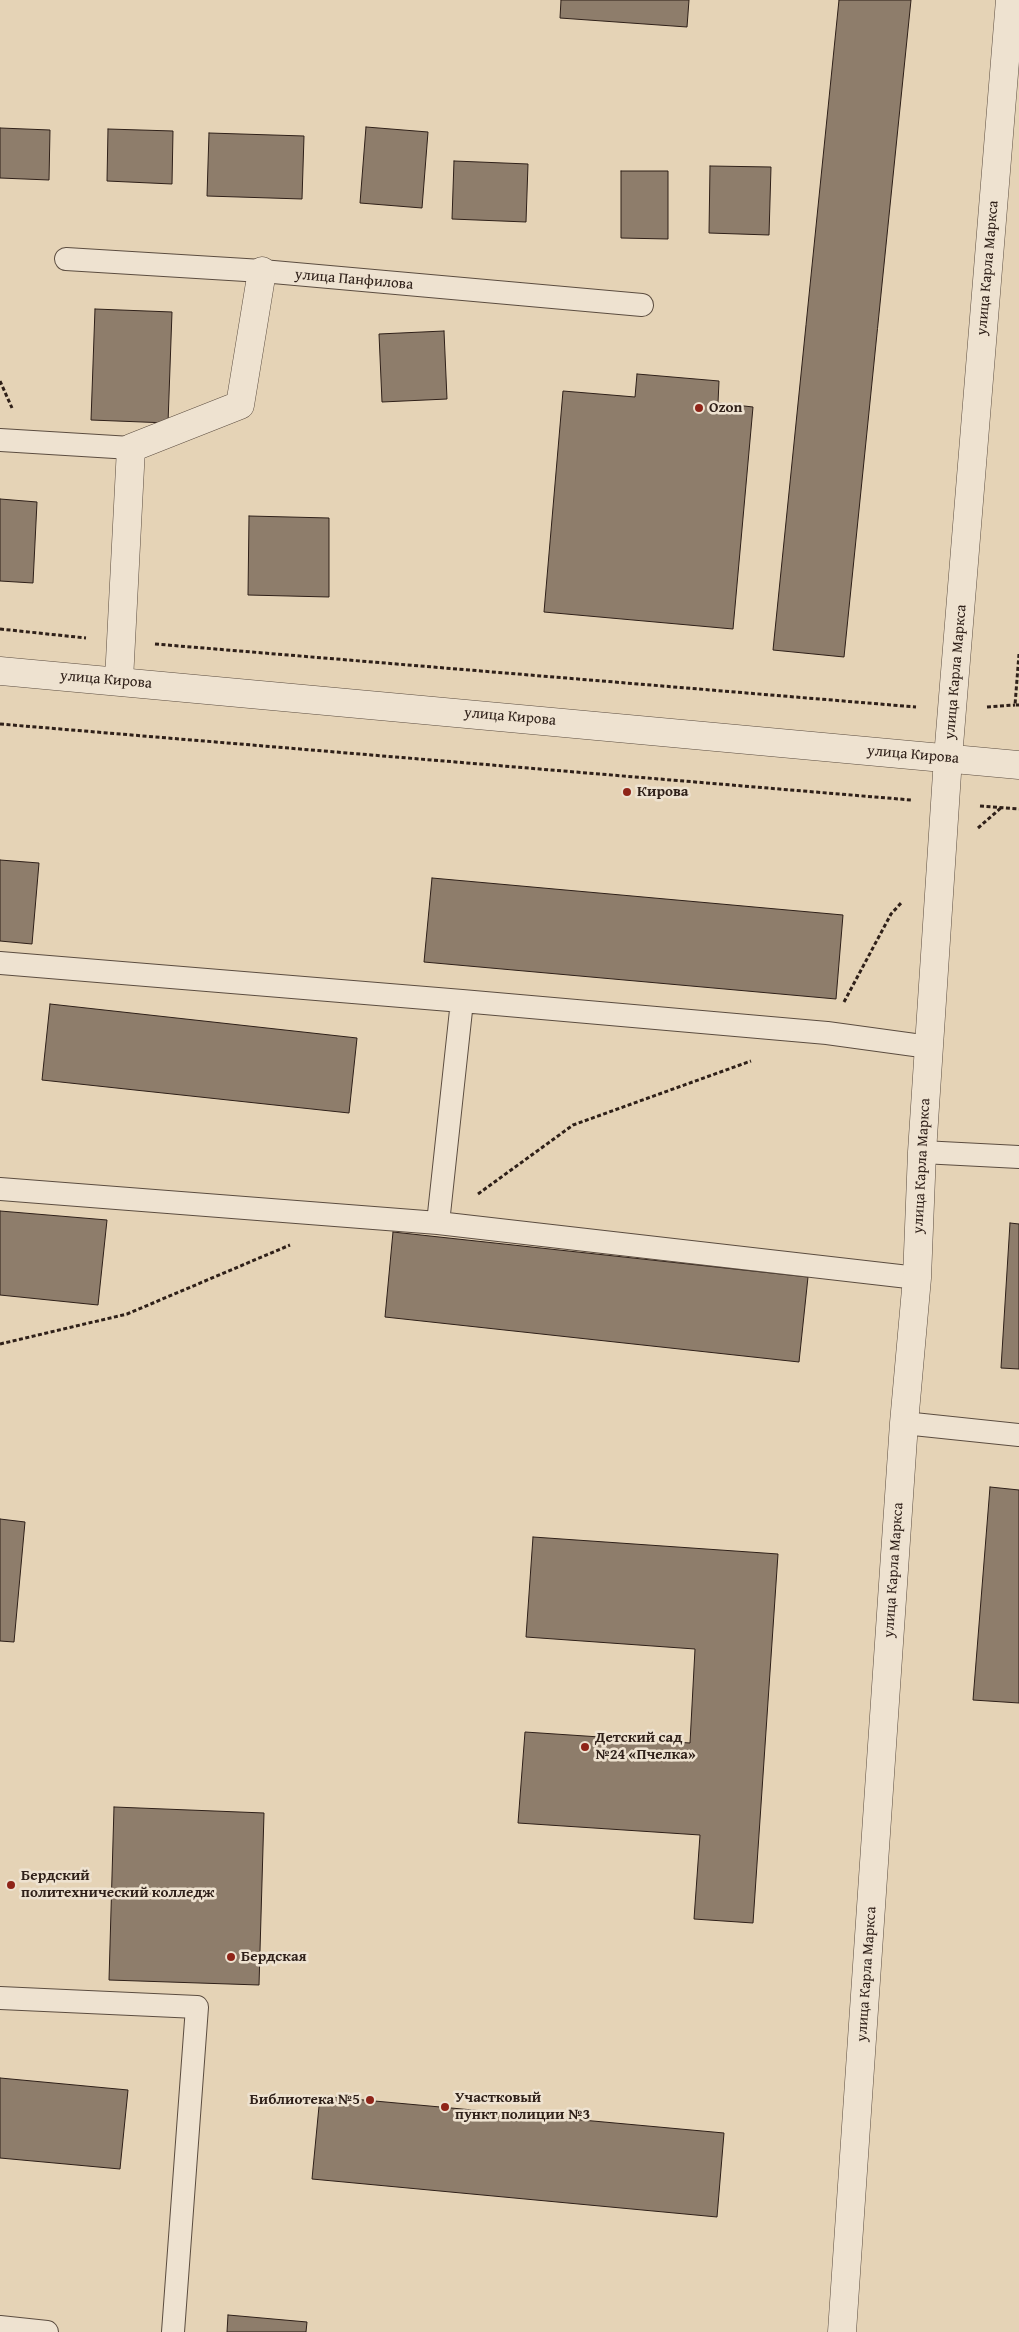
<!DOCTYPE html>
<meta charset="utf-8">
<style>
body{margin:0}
canvas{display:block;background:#e5d3b6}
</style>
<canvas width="1019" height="2332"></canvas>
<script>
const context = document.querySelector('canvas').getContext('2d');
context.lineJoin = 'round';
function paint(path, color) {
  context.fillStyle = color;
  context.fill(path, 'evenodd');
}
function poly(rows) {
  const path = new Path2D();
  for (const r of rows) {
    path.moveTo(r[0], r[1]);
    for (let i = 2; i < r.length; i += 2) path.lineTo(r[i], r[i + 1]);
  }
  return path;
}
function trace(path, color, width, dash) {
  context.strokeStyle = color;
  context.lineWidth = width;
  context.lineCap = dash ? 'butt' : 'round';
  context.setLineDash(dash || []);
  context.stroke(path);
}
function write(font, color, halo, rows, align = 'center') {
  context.font = font + ' "Gentium Book Plus",serif';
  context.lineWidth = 5;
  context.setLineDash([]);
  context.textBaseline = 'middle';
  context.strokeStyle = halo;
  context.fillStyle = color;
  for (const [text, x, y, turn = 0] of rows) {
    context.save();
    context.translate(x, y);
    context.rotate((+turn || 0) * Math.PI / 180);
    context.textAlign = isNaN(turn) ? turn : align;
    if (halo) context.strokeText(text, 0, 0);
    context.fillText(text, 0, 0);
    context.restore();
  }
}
const building = poly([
 [561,0,689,0,687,27,560,18,561,0],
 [839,0,911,0,844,657,773,650,839,0],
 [366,127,428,132,422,208,360,203,366,127],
 [0,128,50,130,49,180,0,178,0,128],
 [108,129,173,131,172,184,107,181,108,129],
 [209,133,304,136,302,199,207,196,209,133],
 [454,161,528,164,526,222,452,219,454,161],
 [710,166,771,167,769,235,709,233,710,166],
 [621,171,668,171,668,239,621,238,621,171],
 [95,309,172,312,168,423,91,420,95,309],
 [444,331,447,399,382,402,379,334,444,331],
 [637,374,719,381,718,403,753,407,733,629,544,612,563,391,635,397,637,374],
 [0,499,37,502,33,583,0,581,0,499],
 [249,516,329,518,329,597,248,595,249,516],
 [0,860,39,863,32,944,0,941,0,860],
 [432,878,843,915,836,999,424,962,432,878],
 [50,1004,357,1038,349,1113,42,1080,50,1004],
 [0,1211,107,1220,98,1305,0,1295,0,1211],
 [1010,1223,1019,1224,1019,1369,1001,1368,1010,1223],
 [393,1232,808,1277,799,1362,385,1317,393,1232],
 [990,1487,1019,1490,1019,1703,973,1700,990,1487],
 [0,1519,25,1522,14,1642,0,1641,0,1519],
 [533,1537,778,1554,753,1923,694,1919,700,1835,518,1823,525,1732,690,1743,695,1649,526,1637,533,1537],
 [114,1807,264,1813,259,1985,109,1980,114,1807],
 [0,2078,128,2090,120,2169,0,2158,0,2078],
 [320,2096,724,2133,717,2217,312,2179,320,2096],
 [228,2315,307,2322,306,2332,227,2332,228,2315]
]);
paint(building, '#8e7d6b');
trace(building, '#2f2019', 1);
const service = poly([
 [66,259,262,271,642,305],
 [0,440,131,448],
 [0,963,462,1001],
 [922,1152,1019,1157],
 [0,1189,438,1223,917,1278],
 [438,1223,462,1001,827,1033,929,1047],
 [904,1423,1019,1435],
 [0,1998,197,2007,173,2332],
 [0,2327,47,2332]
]);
const minor = poly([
 [119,680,131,448,240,405,262,271],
 [842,2332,904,1423,917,1278,922,1152,948,758,1010,0]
]);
const tertiary = poly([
 [0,671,1019,765]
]);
trace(service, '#5c4d40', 24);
trace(minor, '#5c4d40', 29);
trace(tertiary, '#5c4d40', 29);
trace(poly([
 [0,381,12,408],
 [0,629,86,638],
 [155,644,916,707],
 [1019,654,1015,705,1019,705],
 [987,707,1015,705],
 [0,724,911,800],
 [980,806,1019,809],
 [978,828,1002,807],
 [844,1002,891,914,902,902],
 [478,1194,573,1125,751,1061],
 [0,1344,127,1314,290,1245]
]), '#2f2019', 3, [4, 2.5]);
trace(service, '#eee2d0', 22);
trace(minor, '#eee2d0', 28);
trace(tertiary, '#eee2d0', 28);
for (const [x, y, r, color] of [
 [699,408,5,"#8f2418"],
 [627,792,5,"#8f2418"],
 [585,1747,5,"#8f2418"],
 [11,1885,5,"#8f2418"],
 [231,1957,5,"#8f2418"],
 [370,2100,5,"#8f2418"],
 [445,2107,5,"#8f2418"]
]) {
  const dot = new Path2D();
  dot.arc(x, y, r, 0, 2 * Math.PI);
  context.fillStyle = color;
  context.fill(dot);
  trace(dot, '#eee2d0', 2);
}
write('15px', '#2f2019', '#eee2d0', [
 ["улица Карла Маркса",988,268,-85],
 ["улица Панфилова",354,280,5],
 ["улица Карла Маркса",956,672,-85],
 ["улица Кирова",106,680,5],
 ["улица Кирова",510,717,5],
 ["улица Кирова",913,755,5],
 ["улица Карла Маркса",922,1166,-87],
 ["улица Карла Маркса",894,1570,-86],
 ["улица Карла Маркса",867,1974,-86]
]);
write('bold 15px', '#2f2019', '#eee2d0', [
 ["Ozon",709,408],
 ["Кирова",637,792],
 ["Детский сад",595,1738],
 ["№24 «Пчелка»",595,1755],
 ["Бердский",21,1876],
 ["политехнический колледж",21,1893],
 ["Бердская",241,1957],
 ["Участковый",455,2098],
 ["пункт полиции №3",455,2115],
 ["Библиотека №5",360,2100,"right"]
], 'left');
</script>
